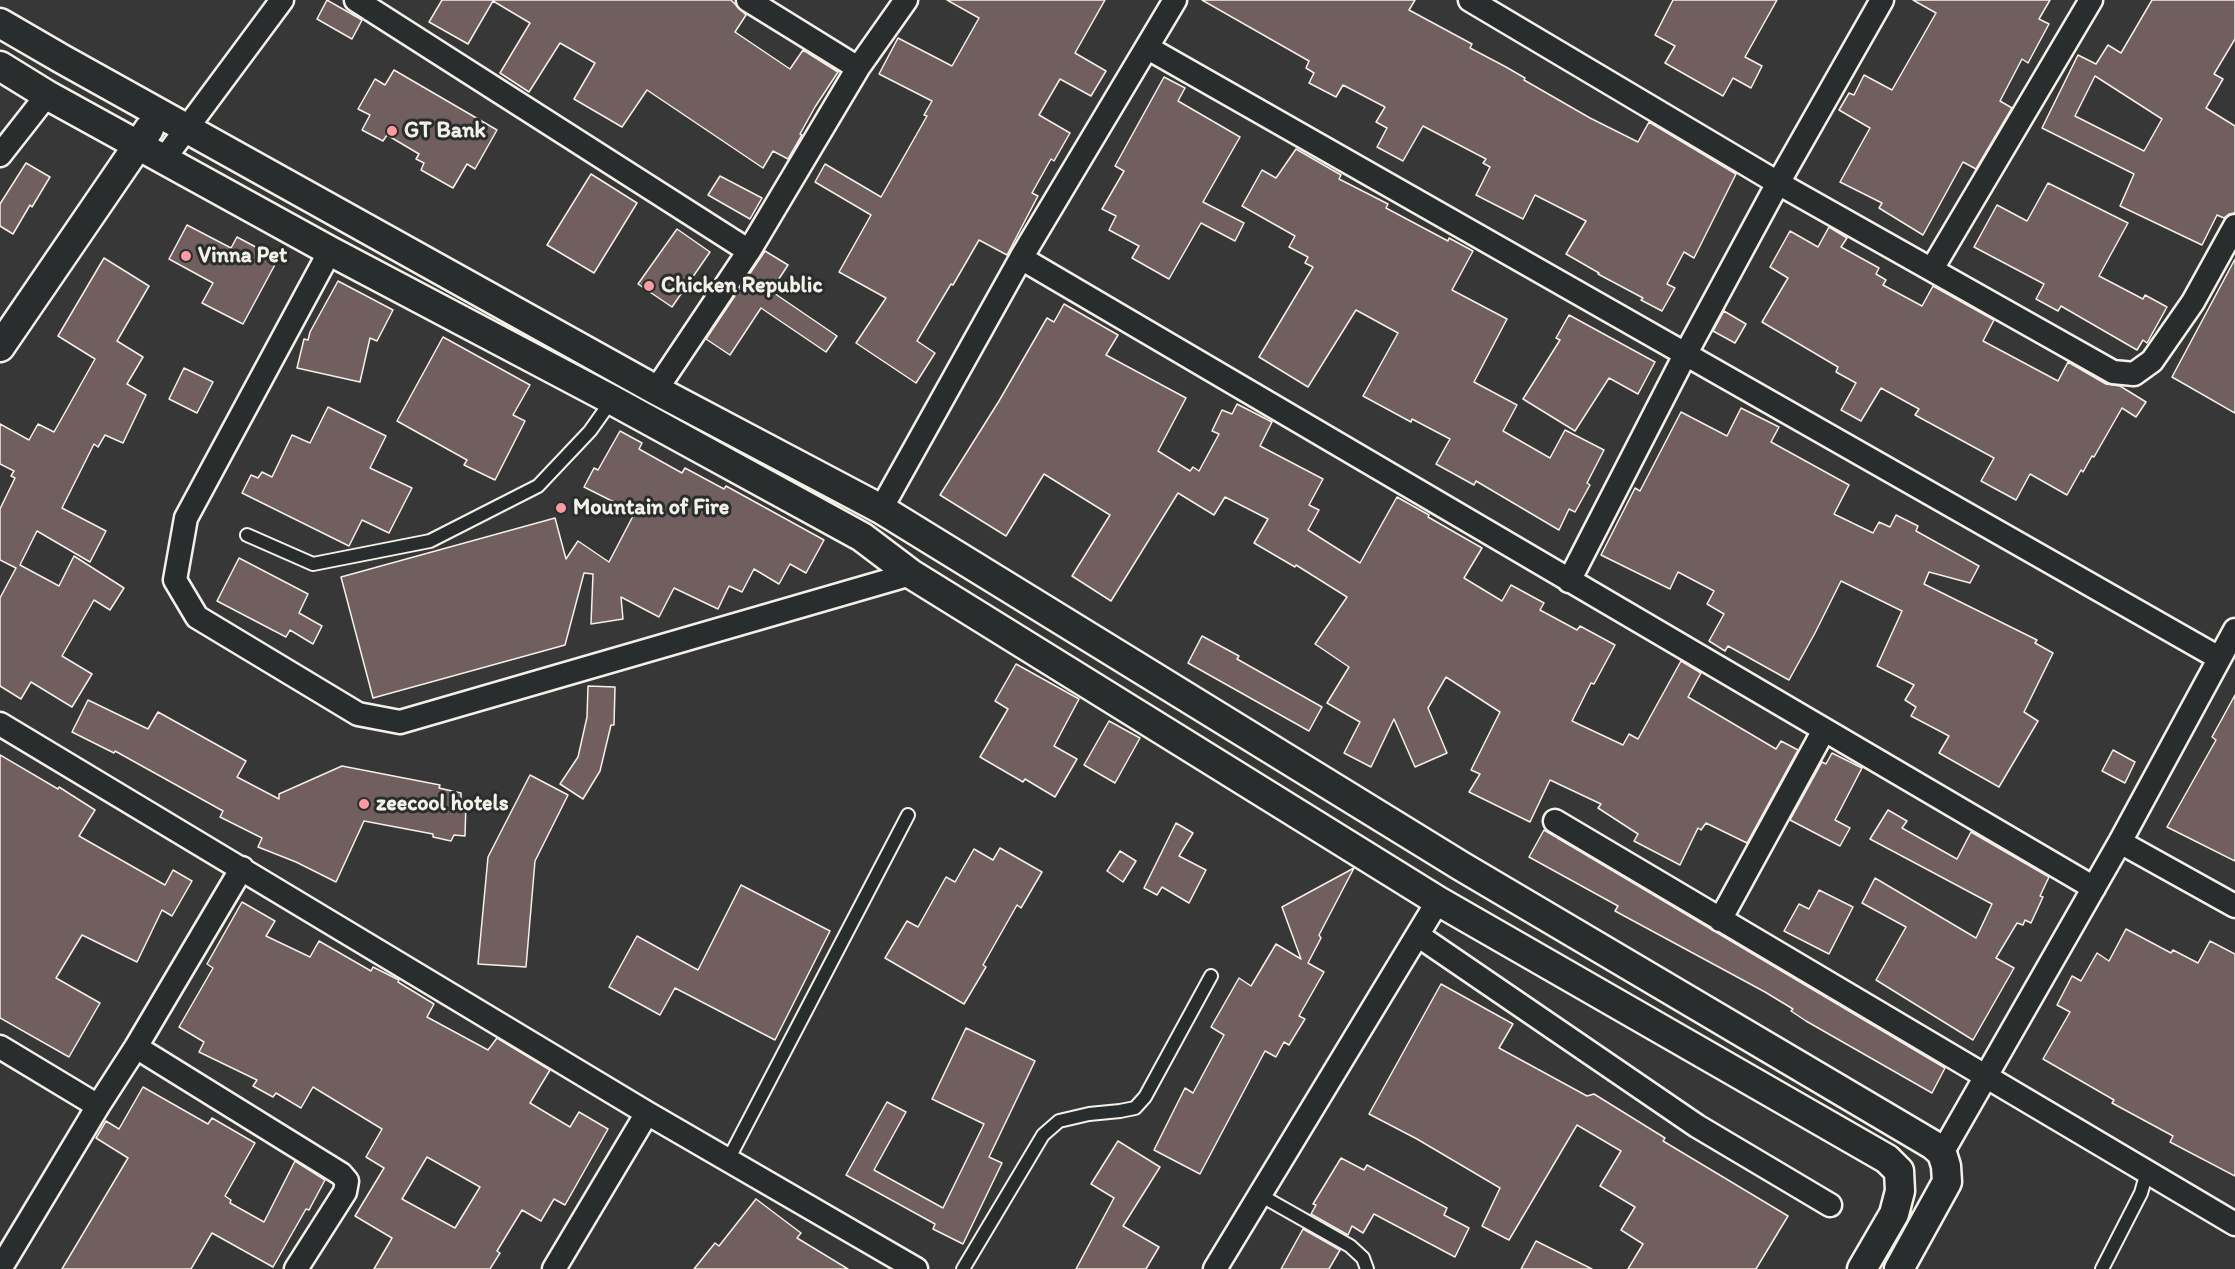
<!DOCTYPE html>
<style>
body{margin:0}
canvas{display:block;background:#383738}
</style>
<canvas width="2235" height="1269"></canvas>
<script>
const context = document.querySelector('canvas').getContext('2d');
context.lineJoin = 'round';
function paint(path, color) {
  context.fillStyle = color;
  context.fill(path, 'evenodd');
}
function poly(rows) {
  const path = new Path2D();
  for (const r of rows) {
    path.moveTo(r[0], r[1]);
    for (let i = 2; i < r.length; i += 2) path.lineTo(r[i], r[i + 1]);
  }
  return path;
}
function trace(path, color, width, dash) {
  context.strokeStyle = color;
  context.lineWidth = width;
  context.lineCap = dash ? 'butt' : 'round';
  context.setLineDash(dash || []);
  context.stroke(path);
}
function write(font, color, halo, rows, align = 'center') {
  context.font = font + ' Itim,sans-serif';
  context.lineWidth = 6;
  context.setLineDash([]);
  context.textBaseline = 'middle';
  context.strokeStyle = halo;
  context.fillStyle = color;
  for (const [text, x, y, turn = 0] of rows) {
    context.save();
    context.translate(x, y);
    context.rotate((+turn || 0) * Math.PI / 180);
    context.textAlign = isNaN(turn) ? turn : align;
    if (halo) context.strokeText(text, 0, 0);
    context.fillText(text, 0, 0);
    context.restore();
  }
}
const building = poly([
 [327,0,362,20,352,39,317,19,327,0],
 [442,0,731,0,746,15,735,32,790,69,803,50,838,72,815,107,800,134,802,135,788,159,773,151,763,168,647,90,622,127,574,99,595,63,560,43,529,92,500,73,530,23,493,1,468,44,429,22,442,0],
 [947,0,1105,0,1075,53,1106,71,1091,96,1060,79,1039,115,1070,133,1054,161,1051,159,1032,193,1038,196,1007,255,979,240,953,285,951,284,917,341,935,353,916,383,856,343,886,298,839,272,871,215,815,182,825,164,881,197,927,116,924,115,932,101,879,74,898,38,952,66,979,18,947,0],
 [1202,0,1415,0,1409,10,1472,44,1470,48,1506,67,1525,78,1524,80,1590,118,1638,142,1649,122,1736,174,1694,258,1684,252,1667,284,1675,288,1662,311,1641,300,1643,298,1598,274,1599,273,1566,254,1586,221,1535,195,1523,219,1476,195,1490,167,1483,163,1486,159,1423,126,1403,161,1377,147,1387,128,1376,122,1385,107,1343,85,1336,97,1309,83,1314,73,1306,68,1309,61,1202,0],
 [1673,0,1777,0,1745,57,1762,66,1751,88,1733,78,1723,96,1665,63,1675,46,1655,35,1673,0],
 [1913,0,2050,0,2039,19,2049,24,2028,63,2022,59,2000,101,2012,108,1976,169,1963,162,1923,235,1879,208,1882,203,1840,182,1870,128,1839,110,1849,93,1854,95,1864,75,1892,90,1936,13,1913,0],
 [2152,0,2235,0,2235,39,2214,74,2223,79,2206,108,2235,126,2235,213,2229,214,2224,218,2217,215,2202,245,2120,206,2134,174,2042,128,2078,55,2096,64,2108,45,2121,53,2152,0],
 [2095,76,2162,119,2144,151,2075,116,2095,76],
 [394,70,497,130,475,169,467,164,453,188,421,170,424,163,416,159,419,154,387,135,383,141,362,130,370,115,358,109,375,79,385,85,394,70],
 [1164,77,1185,88,1178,101,1240,137,1203,202,1244,223,1235,241,1201,223,1169,279,1132,258,1139,246,1109,230,1116,216,1102,209,1124,171,1115,166,1164,77],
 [1296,149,1341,175,1339,179,1388,204,1386,208,1448,241,1449,238,1473,251,1452,290,1507,319,1474,382,1517,405,1503,431,1550,458,1565,430,1604,450,1587,483,1590,485,1575,512,1569,509,1559,530,1476,481,1474,485,1436,464,1450,439,1412,419,1411,422,1363,396,1398,333,1356,310,1308,387,1259,357,1313,267,1305,263,1308,257,1289,247,1295,236,1242,206,1262,170,1276,178,1296,149],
 [26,163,50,177,32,207,30,205,13,234,0,226,0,204,26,163],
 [591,174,637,203,594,273,547,245,591,174],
 [720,176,762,198,750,219,708,195,720,176],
 [2048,183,2128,223,2099,276,2143,299,2145,295,2167,307,2147,343,2143,340,2137,350,2061,306,2058,311,2036,299,2044,284,1974,247,1997,205,2027,221,2048,183],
 [187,225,231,248,237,237,278,259,243,324,202,303,213,283,169,259,187,225],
 [1829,227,1847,238,1841,247,1879,268,1876,274,1886,280,1883,285,1922,306,1933,286,1994,320,1983,341,2058,381,2068,362,2106,384,2120,386,2146,402,2136,417,2122,408,2094,457,2092,456,2083,472,2081,470,2067,495,2030,474,2016,500,1981,481,1994,458,1915,415,1919,409,1881,388,1861,421,1841,410,1856,383,1836,372,1838,367,1762,322,1788,278,1770,267,1790,231,1818,247,1829,227],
 [677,229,710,252,672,307,638,284,677,229],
 [765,251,788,265,771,291,837,336,826,352,761,308,730,355,706,339,765,251],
 [104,258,149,286,117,341,143,357,127,384,146,395,123,443,105,435,98,447,94,444,62,508,106,531,90,562,37,531,20,565,59,586,74,556,124,588,110,610,94,600,62,656,92,674,72,707,31,682,21,699,0,686,0,598,16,568,0,560,0,509,15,478,11,476,14,471,0,464,0,424,29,440,38,424,54,432,95,359,58,336,104,258],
 [2235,259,2235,413,2172,377,2235,259],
 [338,281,393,310,377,341,370,338,360,382,297,368,304,339,308,340,310,332,338,281],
 [1064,304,1118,335,1106,355,1186,398,1158,451,1190,471,1193,467,1199,471,1219,434,1212,431,1222,410,1232,414,1237,404,1272,422,1260,446,1323,479,1309,505,1319,510,1308,530,1360,563,1397,497,1429,515,1428,517,1482,548,1464,578,1502,601,1511,585,1544,603,1540,610,1577,630,1580,626,1615,645,1594,684,1591,683,1572,721,1623,745,1629,734,1638,739,1681,661,1701,673,1688,697,1776,749,1781,741,1798,750,1747,843,1706,823,1701,830,1698,828,1680,865,1634,841,1638,834,1598,808,1601,804,1550,780,1530,822,1469,792,1480,774,1471,770,1500,712,1446,677,1428,708,1447,753,1415,767,1394,719,1371,767,1344,753,1360,722,1327,703,1349,667,1315,644,1347,597,1296,565,1295,567,1254,543,1268,519,1225,497,1214,515,1178,493,1111,601,1072,576,1110,515,1044,474,1006,536,940,495,999,401,1047,318,1054,322,1064,304],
 [1724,311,1746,324,1735,343,1713,331,1724,311],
 [1569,315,1655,362,1638,394,1609,378,1575,431,1523,399,1560,340,1556,338,1569,315],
 [443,337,530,385,513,415,525,421,495,480,464,465,467,460,397,421,443,337],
 [184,368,213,382,197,413,169,399,184,368],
 [328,407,386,436,370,468,412,488,389,533,362,520,349,546,242,493,251,475,258,478,262,472,272,477,292,435,310,443,328,407],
 [1741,408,1779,427,1771,442,1849,485,1834,514,1873,533,1879,522,1890,527,1896,515,1918,526,1916,531,1979,566,1970,583,1929,572,1924,584,2037,640,2035,643,2053,653,2024,712,2038,721,1999,787,1939,753,1949,736,1911,716,1916,707,1905,700,1914,685,1877,666,1902,611,1841,581,1815,633,1789,680,1728,646,1725,651,1709,641,1724,614,1707,604,1714,591,1678,572,1670,589,1601,555,1635,488,1640,491,1681,412,1727,436,1741,408],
 [620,431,642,443,639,449,682,473,685,468,724,489,726,486,824,540,806,573,790,564,779,584,754,569,742,592,729,586,718,609,674,588,659,617,621,597,623,619,591,624,593,574,584,573,565,645,373,698,341,577,555,518,566,559,578,541,609,562,633,516,611,503,614,502,584,487,594,468,598,470,620,431],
 [239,558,308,594,299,613,322,626,313,644,290,630,286,637,217,601,239,558],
 [1202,636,1239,656,1237,659,1322,707,1309,731,1188,663,1202,636],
 [1016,664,1079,699,1054,746,1077,759,1055,797,1025,779,1023,782,980,757,1008,709,995,701,1016,664],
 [588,686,615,687,614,725,611,725,600,771,583,799,560,784,578,757,587,717,588,686],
 [2235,695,2235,861,2167,827,2216,740,2212,737,2235,695],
 [88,700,148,729,158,712,246,761,237,777,279,799,279,794,342,766,440,785,439,788,461,793,461,799,466,802,465,836,454,835,451,841,433,837,433,834,364,821,336,882,296,862,258,847,262,838,220,817,223,811,115,751,114,753,72,732,88,700],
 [1109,721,1140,738,1115,783,1084,765,1109,721],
 [2113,750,2135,762,2125,783,2102,771,2113,750],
 [1832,753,1862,768,1835,820,1850,828,1840,846,1790,820,1822,762,1826,764,1832,753],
 [0,755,58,789,59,787,95,810,79,836,165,885,173,870,192,881,172,916,162,910,137,962,82,935,56,978,100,1003,69,1057,0,1018,0,755],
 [530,775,568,795,535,861,526,967,478,964,488,857,530,775],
 [1888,810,1907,821,1902,828,1957,859,1971,832,2049,877,2040,896,2043,897,2031,923,2025,920,2023,925,2017,923,1996,958,2014,968,1973,1040,1876,980,1906,927,1862,903,1875,878,1976,938,1992,904,1870,839,1888,810],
 [1176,823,1193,833,1179,856,1206,870,1189,903,1162,887,1157,895,1144,888,1176,823],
 [1544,830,1945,1068,1932,1093,1806,1021,1791,1011,1793,1009,1765,992,1615,911,1618,906,1529,857,1544,830],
 [1000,848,1042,872,1021,908,1017,905,983,965,986,967,964,1004,885,958,907,921,918,927,946,877,955,882,974,849,993,860,1000,848],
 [1120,851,1136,861,1123,882,1107,871,1120,851],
 [1354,868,1319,935,1321,938,1308,963,1324,972,1299,1016,1305,1019,1289,1045,1284,1042,1276,1057,1265,1051,1200,1174,1154,1150,1185,1088,1193,1093,1224,1035,1211,1027,1239,978,1251,986,1276,944,1301,959,1282,907,1354,868],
 [741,885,830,931,775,1040,675,988,660,1015,609,987,637,936,698,970,741,885],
 [1819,890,1853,907,1829,954,1784,931,1799,904,1809,909,1819,890],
 [242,902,275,921,266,936,310,957,319,941,371,971,373,967,399,980,398,982,434,1004,427,1017,488,1050,497,1038,550,1070,530,1103,570,1127,579,1112,608,1129,565,1205,554,1199,541,1221,522,1210,497,1251,500,1253,490,1269,374,1269,392,1238,355,1216,384,1168,366,1157,382,1129,313,1087,301,1108,276,1093,273,1097,253,1086,257,1080,199,1052,204,1042,179,1027,213,968,207,964,242,902],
 [427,1157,480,1187,455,1228,402,1199,427,1157],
 [2126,929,2171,953,2173,950,2198,963,2210,941,2235,954,2235,1176,2170,1142,2173,1136,2112,1103,2114,1100,2043,1059,2070,1012,2057,1005,2072,976,2081,981,2097,953,2109,961,2126,929],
 [1441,984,1513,1024,1499,1048,1587,1096,1594,1094,1665,1138,1663,1141,1788,1216,1756,1269,1628,1269,1643,1244,1621,1230,1635,1207,1600,1186,1621,1151,1577,1125,1509,1240,1482,1226,1500,1188,1417,1139,1369,1114,1441,984],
 [966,1028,1035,1061,989,1157,1002,1163,963,1244,933,1229,935,1224,846,1175,887,1102,906,1112,874,1170,943,1208,984,1124,932,1099,966,1028],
 [143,1087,208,1124,212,1118,255,1143,225,1196,231,1200,230,1203,264,1222,295,1161,325,1180,309,1210,306,1209,273,1267,212,1233,191,1269,62,1269,128,1158,96,1138,106,1121,119,1129,143,1087],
 [1118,1141,1160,1167,1123,1226,1159,1247,1146,1269,1076,1269,1114,1198,1091,1184,1118,1141],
 [1341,1158,1364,1170,1367,1165,1447,1208,1444,1215,1469,1228,1455,1257,1374,1214,1363,1233,1352,1226,1348,1235,1311,1214,1316,1205,1313,1204,1341,1158],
 [756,1199,801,1233,797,1238,848,1269,694,1269,715,1243,719,1246,756,1199],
 [1303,1229,1340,1250,1329,1269,1281,1269,1303,1229],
 [1536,1241,1592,1269,1521,1269,1536,1241]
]);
paint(building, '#715e5e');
trace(building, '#f4f1e8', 1.5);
const service = poly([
 [247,535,313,564,430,541,538,486,590,431,612,400],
 [728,1160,908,815],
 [1260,1195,1350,1246,1363,1258,1367,1269],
 [963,1269,1043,1135,1059,1121,1089,1114,1120,1111,1135,1108,1145,1097,1211,976],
 [2102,1269,2141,1193,2147,1172]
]);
const minor = poly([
 [356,0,749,251],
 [748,0,858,68],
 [1470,0,1778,183,2113,372,2134,374,2152,361,2193,302,2235,226],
 [1148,48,2219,658],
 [0,155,47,95],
 [164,159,282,0],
 [330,251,186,518,175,580,197,617,358,714,400,722,911,574],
 [1021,258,2094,888],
 [1932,269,2091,0],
 [656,390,749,251,858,68,906,0],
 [881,509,1021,258,1175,0],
 [1569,581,1685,355,1778,183,1882,0],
 [0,724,647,1113,916,1269],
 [1555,821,2235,1224],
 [2120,842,2235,906],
 [1720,920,1824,730],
 [1419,936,1697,1126,1830,1205],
 [0,1047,98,1106],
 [136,1047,341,1174,347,1181,345,1192,296,1269],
 [1942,1153,2120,842,2235,630],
 [0,1269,98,1106,136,1047,242,868],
 [554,1269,647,1113],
 [1215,1269,1438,901]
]);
const tertiary = poly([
 [0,23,62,59,656,390,881,509,1461,866,1933,1145,1942,1153,1946,1166,1947,1182,1899,1269],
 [0,66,47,95,330,251,612,400,862,537,911,574,1438,901,1887,1159,1899,1171,1900,1191,1894,1214,1862,1269],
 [0,347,149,129]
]);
trace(service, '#f4f1e8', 16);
trace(minor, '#f4f1e8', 27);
trace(tertiary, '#f4f1e8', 33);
trace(service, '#2a2d2e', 12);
trace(minor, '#2a2d2e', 22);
trace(tertiary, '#2a2d2e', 28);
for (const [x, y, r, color] of [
 [392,131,6,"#ff9aa2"],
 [186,256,6,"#ff9aa2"],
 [649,286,6,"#ff9aa2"],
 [561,508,6,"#ff9aa2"],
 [364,804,6,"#ff9aa2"]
]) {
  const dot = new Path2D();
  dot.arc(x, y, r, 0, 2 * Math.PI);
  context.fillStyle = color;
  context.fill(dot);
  trace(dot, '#2a2d2e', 2);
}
write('bold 22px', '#f4f1e8', '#2a2d2e', [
 ["GT Bank",404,131],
 ["Vinna Pet",198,256],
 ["Chicken Republic",661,286],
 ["Mountain of Fire",573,508],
 ["zeecool hotels",376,804]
], 'left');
</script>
